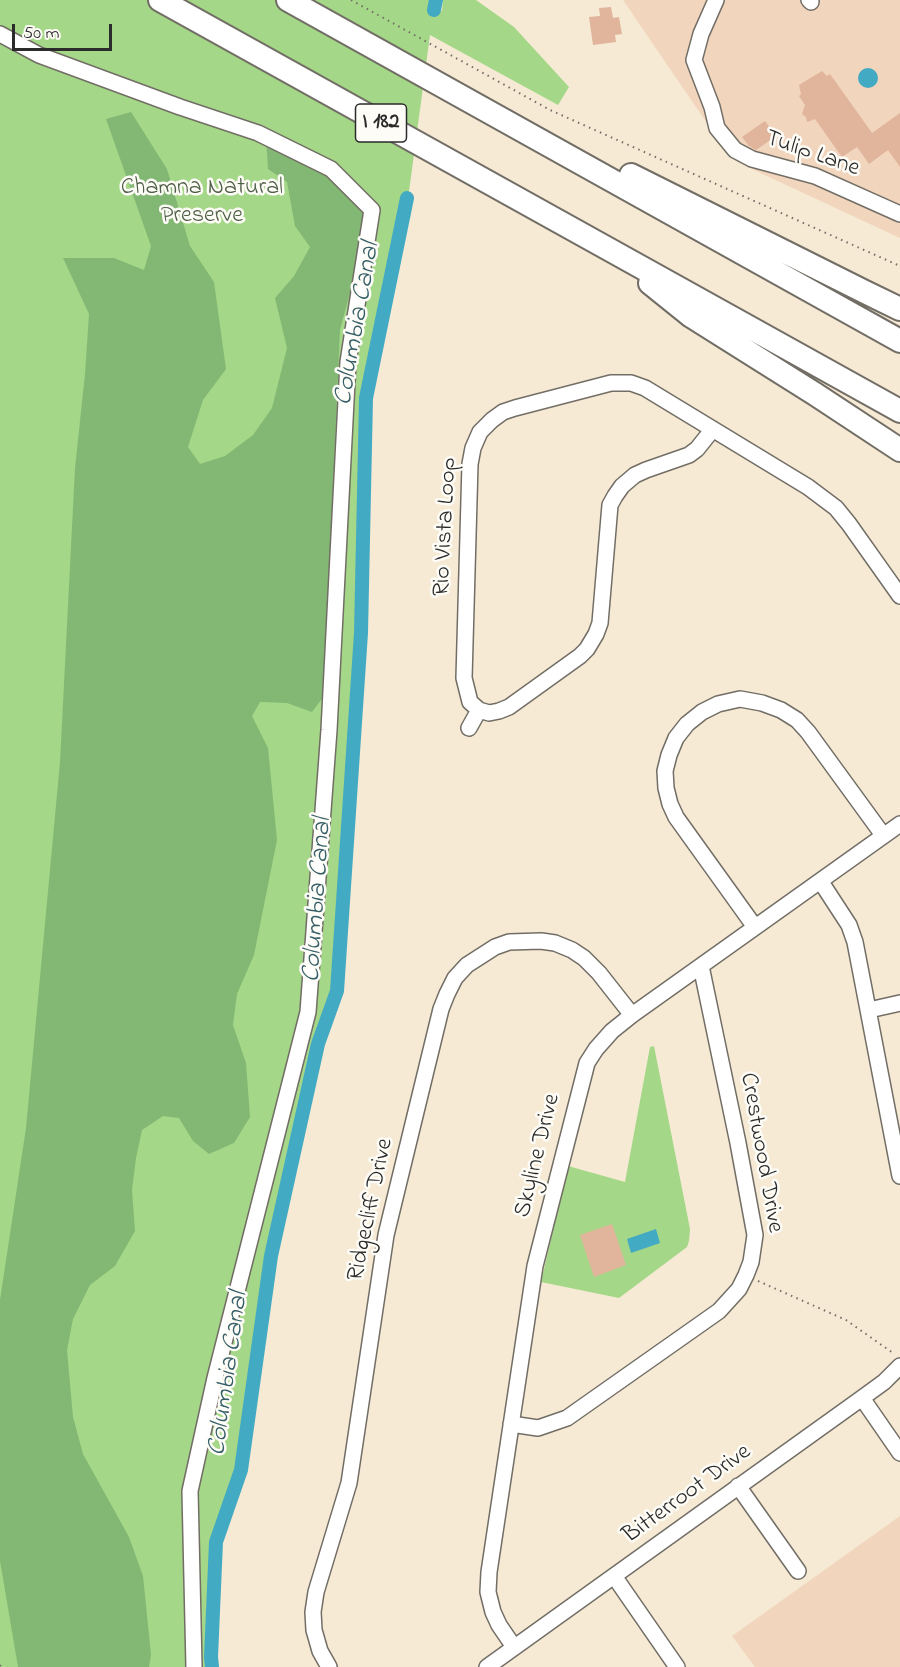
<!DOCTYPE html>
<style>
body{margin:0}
#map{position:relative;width:900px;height:1667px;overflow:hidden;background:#f6ead5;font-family:"Indie Flower",sans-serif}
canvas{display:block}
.scale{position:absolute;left:12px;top:24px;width:100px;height:27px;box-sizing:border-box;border:3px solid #2b2b2b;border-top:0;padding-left:8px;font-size:18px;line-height:21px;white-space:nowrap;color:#2b2b2b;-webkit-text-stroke:4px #fdfcf7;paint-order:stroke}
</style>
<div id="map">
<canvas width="900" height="1667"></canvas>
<div class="scale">50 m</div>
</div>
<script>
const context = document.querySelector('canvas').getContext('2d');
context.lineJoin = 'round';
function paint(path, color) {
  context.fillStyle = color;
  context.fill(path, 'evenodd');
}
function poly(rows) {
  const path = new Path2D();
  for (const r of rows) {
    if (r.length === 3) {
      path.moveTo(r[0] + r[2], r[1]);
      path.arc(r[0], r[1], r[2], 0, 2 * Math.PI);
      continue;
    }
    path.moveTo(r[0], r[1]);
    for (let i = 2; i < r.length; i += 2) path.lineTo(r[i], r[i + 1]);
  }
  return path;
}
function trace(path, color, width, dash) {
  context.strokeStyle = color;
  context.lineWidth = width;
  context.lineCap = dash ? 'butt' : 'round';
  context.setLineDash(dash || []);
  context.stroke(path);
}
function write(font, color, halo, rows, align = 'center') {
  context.font = font + ' "Indie Flower",sans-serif';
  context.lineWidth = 5;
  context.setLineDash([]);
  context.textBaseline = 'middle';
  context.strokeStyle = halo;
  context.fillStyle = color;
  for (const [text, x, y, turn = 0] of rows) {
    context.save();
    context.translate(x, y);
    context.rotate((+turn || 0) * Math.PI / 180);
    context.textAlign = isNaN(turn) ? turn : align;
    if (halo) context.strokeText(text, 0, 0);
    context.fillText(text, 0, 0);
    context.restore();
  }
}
paint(poly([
 [623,0,900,0,900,238,754,170,728,154],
 [900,1516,900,1667,755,1667,732,1636]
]), '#f1d5bd');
paint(poly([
 [0,0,434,0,433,10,442,11,443,0,476,0,514,27,569,87,558,105,430,35,408,199,366,398,361,633,337,991,318,1044,271,1256,241,1470,216,1542,211,1657,212,1667,0,1667],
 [654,1046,690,1229,689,1241,687,1247,619,1298,541,1282,568,1166,625,1182,650,1047]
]), '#a4d787');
paint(poly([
 [131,112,167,169,190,246,214,282,226,369,203,400,188,447,200,464,225,456,253,435,272,408,287,348,275,298,294,276,310,247,295,226,287,182,268,169,266,137,331,169,372,210,340,330,334,464,330,688,312,712,287,703,260,702,252,716,268,748,277,840,254,955,237,994,233,1025,246,1063,250,1117,234,1143,209,1154,193,1141,179,1118,163,1116,142,1130,136,1158,132,1190,135,1231,115,1266,90,1285,73,1319,67,1350,73,1417,83,1454,129,1537,143,1576,151,1655,149,1667,18,1667,0,1561,0,1300,26,1128,60,762,75,468,85,374,89,314,63,258,114,258,144,270,151,246,106,119]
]), '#83b874');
paint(poly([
 [868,78,10],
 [656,1229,660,1243,631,1253,627,1239]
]), '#43aac3');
trace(poly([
 [434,10,436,0],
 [212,1667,211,1657,216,1542,241,1470,271,1256,318,1044,337,991,361,633,366,398,407,198]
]), '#43aac3', 14);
paint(poly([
 [611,7,613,18,619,17,622,34,615,35,616,42,593,45,589,17,600,16,599,8],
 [822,71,827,76,830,74,872,133,900,113,900,167,888,150,869,164,857,147,842,157,815,119,807,122,806,117,802,114,805,105,799,96,801,94,799,85],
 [765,121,776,136,756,150,749,146,742,137],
 [612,1224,626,1265,594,1277,580,1235]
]), '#e1b49c');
const minor = poly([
 [716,0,701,34,694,60,712,107,717,128,735,150,752,159,815,176,900,214],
 [809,0,811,2],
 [0,34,39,55,180,107,258,133,331,169,372,210,348,362,329,730,308,1012,215,1378,190,1491,194,1667],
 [713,429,697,449,689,455,646,470,635,475,622,486,615,496,610,505,600,623,596,634,587,649,580,656,509,707,499,711,489,713,479,710,470,702,464,678,470,464,473,448,480,432,492,420,503,412,515,408,611,383,631,383,645,388,808,487,836,508,849,524,900,596],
 [469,728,479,710],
 [821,882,849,925,855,942,900,1176],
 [755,927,676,817,670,804,666,788,665,771,669,755,676,738,687,724,702,712,718,704,740,699,762,703,781,710,797,720,808,732,883,835],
 [869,1010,900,1003],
 [862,1398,900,1453],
 [511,1424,538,1428,567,1418,719,1311,739,1289,746,1275,751,1262,755,1235,738,1143,701,966],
 [738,1486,798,1571],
 [614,1576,677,1667],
 [514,1647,499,1625,493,1612,488,1592,489,1572,535,1266,587,1063,596,1049,612,1031,632,1015,900,824],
 [329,1667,320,1651,314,1630,313,1612,316,1592,349,1483,386,1235,441,1009,447,994,455,978,467,965,495,947,509,942,541,941,555,943,572,950,584,958,599,973,632,1015],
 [487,1667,862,1398,884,1382,900,1366]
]);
const highway = poly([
 [160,0,900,411],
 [288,0,900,341],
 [631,175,865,292,900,309],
 [650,283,691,316,815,394,900,450]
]);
trace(minor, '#726e66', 18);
trace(highway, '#726e66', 26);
trace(poly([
 [351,0,550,110,900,266],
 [758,1281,846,1320,893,1353],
 [0,1665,1,1667]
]), '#726e66', 2, [1.5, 4.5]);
trace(minor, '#fff', 15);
trace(highway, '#fff', 22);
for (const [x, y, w] of [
 [381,123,51]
]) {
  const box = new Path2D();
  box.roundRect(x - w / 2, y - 19, w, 38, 4.5);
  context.fillStyle = '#fdfcf7';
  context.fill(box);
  trace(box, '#2b2b2b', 1.5);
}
write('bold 22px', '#2b2b2b', null, [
 ["I 182",381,123]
]);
write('24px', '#2b2b2b', '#fdfcf7', [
 ["Tulip Lane",812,155,19],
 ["Rio Vista Loop",447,527,-87],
 ["Crestwood Drive",760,1153,80],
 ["Skyline Drive",539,1156,-76],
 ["Ridgecliff Drive",372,1210,-78],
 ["Bitterroot Drive",688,1495,-36]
]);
write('24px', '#4f5f47', '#fdfcf7', [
 ["Chamna Natural",202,189],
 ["Preserve",202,217]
]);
write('italic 26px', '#355e68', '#fdfcf7', [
 ["Columbia Canal",359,324,-80],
 ["Columbia Canal",319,900,-86],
 ["Columbia Canal",230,1374,-82]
]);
</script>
